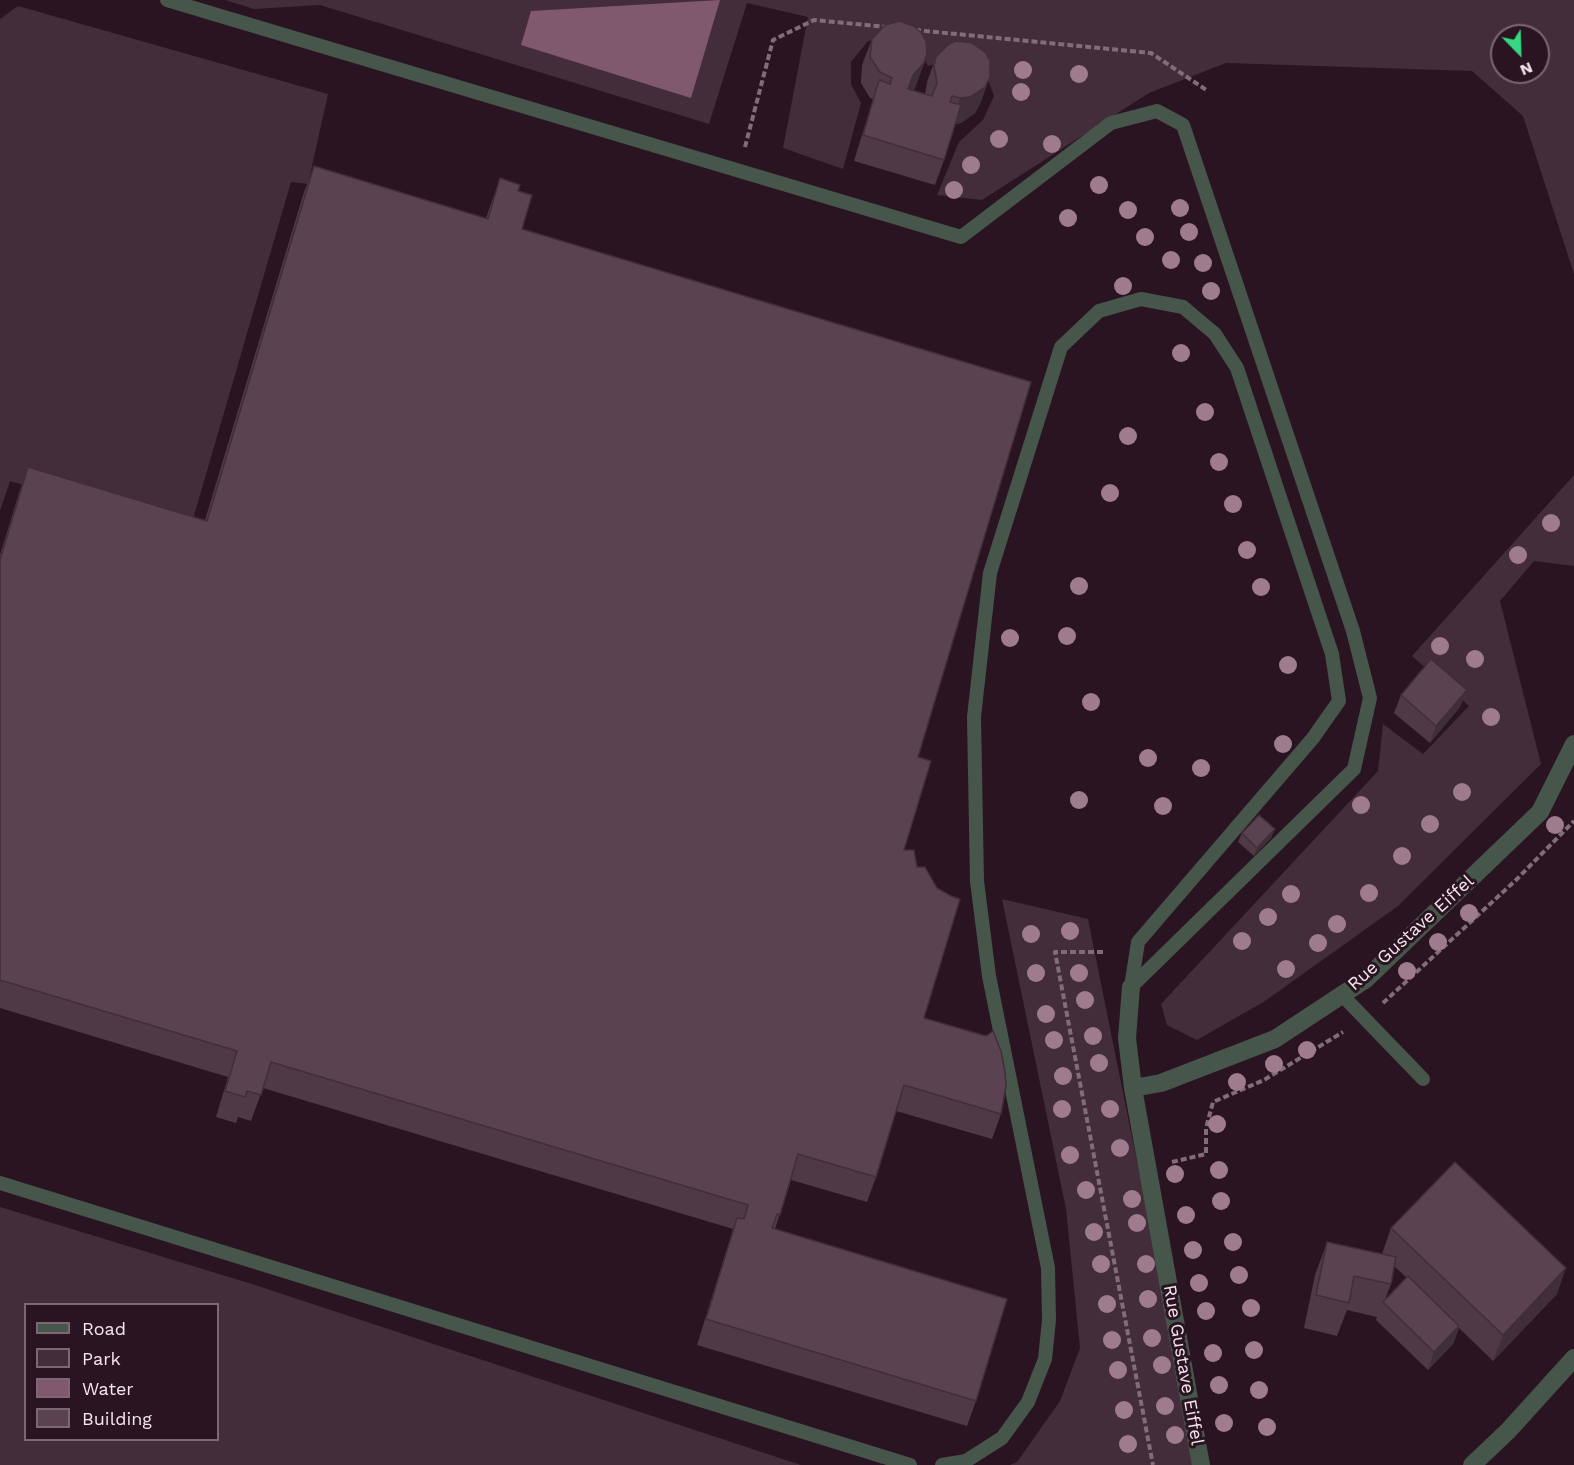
<!DOCTYPE html>
<style>
body{margin:0}
#map{position:relative;width:1574px;height:1465px;overflow:hidden;background:#2a1421;font-family:"Work Sans",sans-serif}
canvas{display:block}
.legend{position:absolute;left:24px;top:1303px;width:195px;height:138px;box-sizing:border-box;background:#2a1421;border:2px solid #7b6873;margin:0;padding:8px 10px;list-style:none;font-size:18px;color:#f5e5ed}
.legend li{display:flex;align-items:center;gap:12px;height:30px}
.legend b{width:30px;border:2px solid #7b6873}
.north{position:absolute;left:1490px;top:24px;width:60px;height:60px;box-sizing:border-box;background:#2a1421;border:2px solid #7b6873;border-radius:50%;rotate:157deg;font-size:16px;font-weight:700;line-height:24px;text-align:center;color:#f5e5ed}
.north::after{content:'';display:block;margin:auto;width:21px;height:27px;background:#35d881;clip-path:polygon(50% 0,100% 100%,50% 72%,0 100%)}
</style>
<div id="map">
<canvas width="1574" height="1465"></canvas>
<ul class="legend">
<li><b style="height:8px;background:#46564b"></b>Road</li>
<li><b style="height:16px;background:#442d3a"></b>Park</li>
<li><b style="height:16px;background:#81596e"></b>Water</li>
<li><b style="height:16px;background:#5b4250"></b>Building</li>
</ul>
<div class="north">N</div>
</div>
<script>
const context = document.querySelector('canvas').getContext('2d');
context.lineJoin = 'round';
function paint(path, color) {
  context.fillStyle = color;
  context.fill(path, 'evenodd');
}
function poly(rows) {
  const path = new Path2D();
  for (const r of rows) {
    path.moveTo(r[0], r[1]);
    for (let i = 2; i < r.length; i += 2) path.lineTo(r[i], r[i + 1]);
  }
  return path;
}
function trace(path, color, width, dash) {
  context.strokeStyle = color;
  context.lineWidth = width;
  context.lineCap = dash ? 'butt' : 'round';
  context.setLineDash(dash || []);
  context.stroke(path);
}
function write(font, color, halo, rows, align = 'center') {
  context.font = font + ' "Work Sans",sans-serif';
  context.lineWidth = 6;
  context.setLineDash([]);
  context.textBaseline = 'middle';
  context.strokeStyle = halo;
  context.fillStyle = color;
  for (const [text, x, y, turn = 0] of rows) {
    context.save();
    context.translate(x, y);
    context.rotate((+turn || 0) * Math.PI / 180);
    context.textAlign = isNaN(turn) ? turn : align;
    if (halo) context.strokeText(text, 0, 0);
    context.fillText(text, 0, 0);
    context.restore();
  }
}
paint(poly([
 [225,0,1574,0,1574,274,1523,116,1472,71,1226,63,1149,93,982,200,937,195,959,142,983,120,994,96,983,66,955,58,928,66,919,50,899,38,868,41,851,62,851,84,861,103,843,169,783,148,808,17,747,3,709,124,320,5,254,9],
 [1502,36,1538,36,1538,72,1502,72],
 [18,6,328,94,308,184,291,182,189,533,10,481,0,511,0,19],
 [1574,475,1574,566,1534,561,1500,601,1541,764,1398,906,1265,1001,1197,1040,1167,1025,1161,1004,1378,771,1383,724,1423,754,1469,706,1412,656],
 [1002,899,1088,919,1198,1465,1010,1465,1017,1462,1060,1401,1080,1348,1066,1209],
 [0,1207,255,1285,801,1465,0,1465],
 [26,1304,218,1304,218,1440,26,1440]
]), '#442d3a');
paint(poly([
 [720,0,691,98,521,45,531,11]
]), '#81596e');
trace(poly([
 [915,30,1151,53,1208,91],
 [745,147,773,40,814,20,887,27],
 [1103,952,1055,952,1153,1465],
 [1383,1003,1516,880,1574,821],
 [1172,1162,1206,1154,1206,1128,1213,1102,1264,1080,1343,1032]
]), '#816d78', 4, [6, 3]);
trace(poly([
 [167,0,961,237,1111,123,1157,111,1183,125,1353,631,1370,698,1354,769,1131,987],
 [1342,995,1423,1079],
 [0,1183,910,1465],
 [942,1465,966,1461,1002,1438,1028,1402,1045,1359,1049,1320,1048,1268,989,976,977,881,974,717,990,573,1061,347,1099,311,1141,299,1183,307,1215,334,1237,368,1332,654,1339,701,1313,738,1138,942,1131,987]
]), '#46564b', 14);
trace(poly([
 [1131,987,1127,1038,1133,1088,1201,1465],
 [1133,1088,1161,1083,1275,1039,1366,979,1540,812,1574,744],
 [1472,1465,1508,1431,1574,1358]
]), '#46564b', 18);
context.fillStyle = '#9e7c8e';
for (const [x, y] of [
 [1023,70],
 [1079,74],
 [1021,92],
 [999,139],
 [1052,144],
 [971,165],
 [1099,185],
 [954,190],
 [1180,208],
 [1128,210],
 [1068,218],
 [1189,232],
 [1145,237],
 [1171,260],
 [1203,263],
 [1123,286],
 [1211,291],
 [1181,353],
 [1205,412],
 [1128,436],
 [1219,462],
 [1110,493],
 [1233,504],
 [1551,523],
 [1247,550],
 [1518,555],
 [1079,586],
 [1261,587],
 [1067,636],
 [1010,638],
 [1440,646],
 [1475,659],
 [1288,665],
 [1091,702],
 [1491,717],
 [1283,744],
 [1148,758],
 [1201,768],
 [1462,792],
 [1079,800],
 [1361,805],
 [1163,806],
 [1430,824],
 [1555,825],
 [1402,856],
 [1369,893],
 [1291,894],
 [1469,913],
 [1268,917],
 [1337,924],
 [1070,931],
 [1031,934],
 [1242,941],
 [1438,942],
 [1318,943],
 [1286,969],
 [1407,971],
 [1036,973],
 [1079,973],
 [1085,1000],
 [1046,1014],
 [1093,1036],
 [1054,1040],
 [1307,1050],
 [1099,1063],
 [1274,1064],
 [1063,1076],
 [1237,1082],
 [1062,1109],
 [1110,1109],
 [1217,1124],
 [1120,1148],
 [1070,1155],
 [1219,1170],
 [1175,1174],
 [1086,1190],
 [1132,1199],
 [1221,1201],
 [1186,1215],
 [1137,1223],
 [1094,1232],
 [1233,1242],
 [1193,1250],
 [1101,1264],
 [1146,1264],
 [1239,1275],
 [1199,1283],
 [1148,1299],
 [1107,1304],
 [1251,1308],
 [1206,1311],
 [1152,1338],
 [1112,1340],
 [1254,1350],
 [1213,1353],
 [1162,1365],
 [1118,1370],
 [1219,1385],
 [1259,1390],
 [1165,1406],
 [1124,1410],
 [1224,1423],
 [1267,1427],
 [1175,1435],
 [1128,1444]
]) {
  context.beginPath();
  context.arc(x, y, 9, 0, 2 * Math.PI);
  context.fill();
}
paint(poly([
 [872,39,924,63,915,88,913,90,925,94,927,82,936,57,981,102,975,113,961,123,955,124,944,160,935,185,854,161,873,99,870,98,861,83,862,65],
 [314,166,486,218,500,178,518,191,522,229,918,757,904,850,924,1018,1001,1114,992,1139,896,1111,876,1177,867,1202,791,1180,775,1229,976,1401,967,1426,697,1345,733,1229,263,1088,251,1121,238,1117,236,1123,216,1117,228,1077,0,1008,0,555,19,493,28,467,205,520,304,192],
 [1401,695,1460,707,1430,743,1394,713],
 [1275,829,1271,838,1254,856,1238,842,1242,833],
 [1391,1228,1557,1294,1493,1361,1459,1328,1453,1344,1428,1370,1376,1320,1377,1317,1347,1310,1337,1336,1304,1328,1315,1275,1327,1242,1382,1254],
 [1394,1266,1407,1278,1385,1300,1391,1284]
]), '#4e3945');
paint(poly([
 [924,63,915,88,904,100,913,75],
 [990,77,981,102,975,113,961,123,951,124,960,98],
 [1467,690,1460,707,1430,743,1436,726],
 [1275,829,1271,838,1254,856,1257,848],
 [1566,1268,1557,1294,1493,1361,1503,1335],
 [1459,1326,1453,1344,1428,1370,1434,1352]
]), '#402e38');
const building = poly([
 [900,21,913,26,921,32,926,41,927,53,924,63,913,75,908,89,932,96,937,83,934,66,936,57,949,44,956,41,972,43,986,53,990,61,990,77,985,87,970,97,960,98,952,96,950,102,961,105,944,160,863,135,879,80,890,84,892,78,880,72,870,57,872,39,885,25,900,21],
 [314,166,488,219,500,178,520,185,518,191,532,195,522,229,1031,382,918,757,931,761,904,850,914,850,917,867,925,867,937,888,951,896,960,899,924,1018,986,1036,993,1031,1001,1051,1005,1072,1006,1086,1001,1114,904,1085,876,1177,798,1154,780,1215,777,1214,772,1228,1007,1299,976,1401,706,1319,737,1218,744,1219,748,1205,271,1062,261,1095,247,1091,245,1097,225,1091,237,1051,0,980,0,560,28,467,207,521,314,166],
 [1431,659,1467,690,1436,726,1401,695,1431,659],
 [1259,815,1275,829,1257,848,1242,833,1259,815],
 [1455,1162,1566,1268,1503,1335,1391,1228,1455,1162],
 [1327,1242,1396,1257,1391,1284,1354,1276,1349,1303,1316,1295,1327,1242],
 [1408,1276,1459,1326,1434,1352,1383,1302,1408,1276]
]);
paint(building, '#5b4250');
trace(building, '#402e38', 1.5);
write('18px', '#f5e5ed', '#2a1421', [
 ["Rue Gustave Eiffel",1411,933,-42],
 ["Rue Gustave Eiffel",1183,1365,80]
]);
</script>
